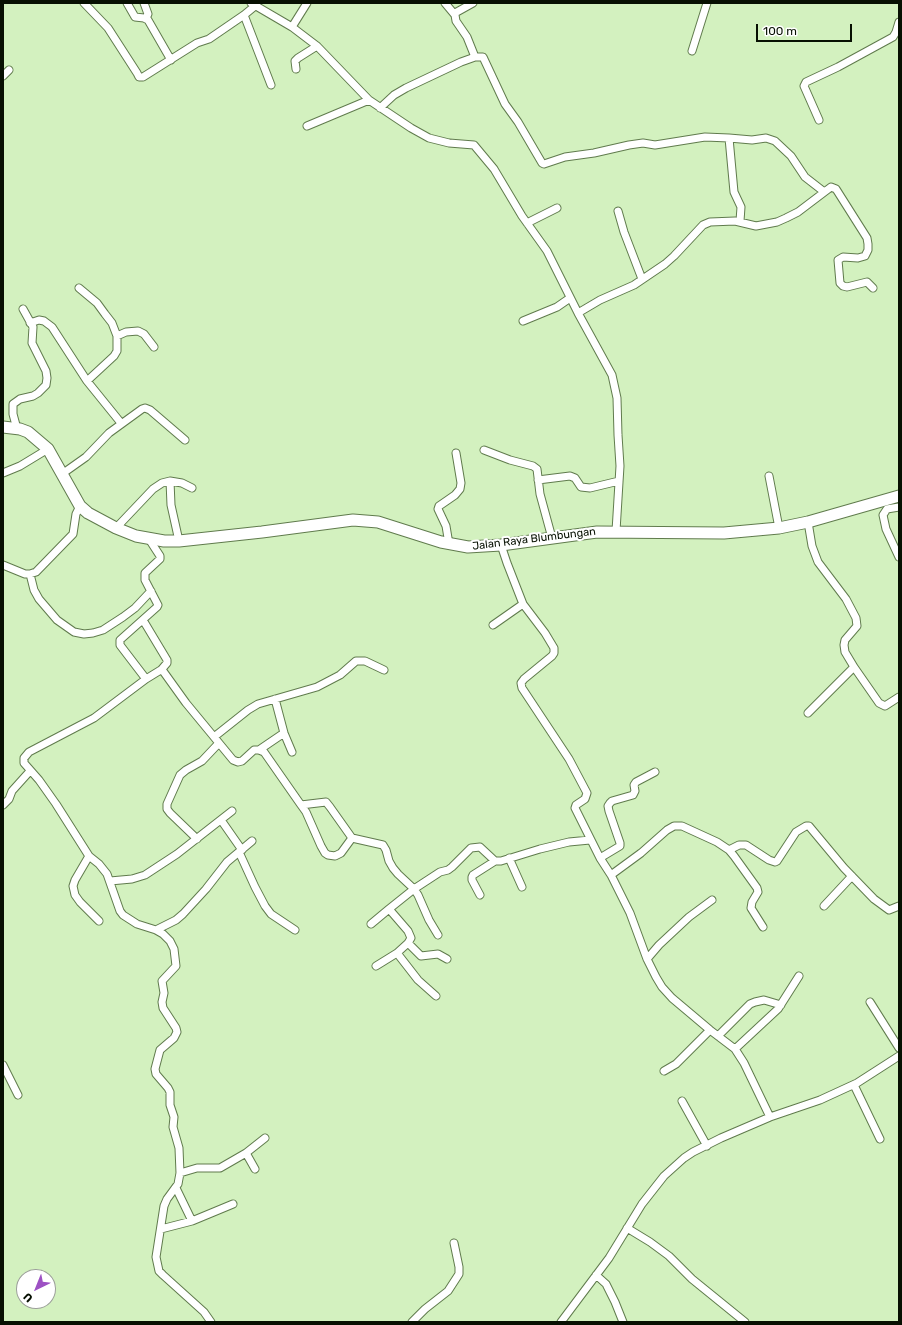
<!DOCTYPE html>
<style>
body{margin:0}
#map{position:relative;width:902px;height:1325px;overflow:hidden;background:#d3f1bf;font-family:Rubik,sans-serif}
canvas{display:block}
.frame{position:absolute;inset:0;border:4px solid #071002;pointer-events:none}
.north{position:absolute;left:16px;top:1269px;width:40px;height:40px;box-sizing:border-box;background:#fff;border:1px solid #9c9f9a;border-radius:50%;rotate:223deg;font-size:11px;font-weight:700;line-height:16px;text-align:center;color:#071002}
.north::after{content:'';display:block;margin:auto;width:14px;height:18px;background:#9d51c3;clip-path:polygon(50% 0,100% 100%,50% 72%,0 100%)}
.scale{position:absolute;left:756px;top:24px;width:96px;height:18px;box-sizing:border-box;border:2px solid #071002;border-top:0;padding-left:5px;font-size:12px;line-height:14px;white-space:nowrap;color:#071002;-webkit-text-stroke:3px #fff;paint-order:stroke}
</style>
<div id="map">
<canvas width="902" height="1325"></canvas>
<div class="frame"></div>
<div class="north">U</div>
<div class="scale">100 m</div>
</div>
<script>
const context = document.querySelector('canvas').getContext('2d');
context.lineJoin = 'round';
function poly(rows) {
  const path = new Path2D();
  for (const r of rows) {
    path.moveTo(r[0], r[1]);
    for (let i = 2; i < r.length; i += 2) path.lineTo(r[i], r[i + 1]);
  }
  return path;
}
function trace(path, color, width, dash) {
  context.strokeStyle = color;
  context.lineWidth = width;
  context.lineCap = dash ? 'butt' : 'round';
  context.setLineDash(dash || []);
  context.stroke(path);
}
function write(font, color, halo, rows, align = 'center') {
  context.font = font + ' Rubik,sans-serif';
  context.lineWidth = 4;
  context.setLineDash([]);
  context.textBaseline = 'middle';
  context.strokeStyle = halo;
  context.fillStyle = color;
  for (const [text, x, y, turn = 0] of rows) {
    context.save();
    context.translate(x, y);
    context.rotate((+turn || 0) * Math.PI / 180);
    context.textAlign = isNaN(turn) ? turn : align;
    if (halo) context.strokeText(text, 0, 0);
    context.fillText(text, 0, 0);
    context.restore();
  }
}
const minor = poly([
 [84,3,108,28,137,73,139,77,143,77,197,43,209,39,244,15,255,6],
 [127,3,135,17,144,18,148,20,171,60],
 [144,3,148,14,146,18],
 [251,3,292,27,317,46,369,100,411,128,429,138,449,143,474,145,494,169,522,216,547,251,578,313,612,375,617,398,618,435,620,466,616,531],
 [445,3,455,15],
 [473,3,455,13,455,15,456,21,467,37,475,57],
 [244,15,271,85],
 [292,27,307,3],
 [692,51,707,3],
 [296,69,295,61,298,58,317,46],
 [3,76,9,70],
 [380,108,394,95,406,88,461,62,475,57,483,57,505,104,518,122,542,163,544,164,565,157,594,153,629,145,643,143,655,145,705,137,729,138,734,192,741,207,740,221],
 [819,120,804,86,806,82,838,67,893,37,896,32,899,22],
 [307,126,369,100],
 [729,138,752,140,766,138,775,141,791,156,805,177,823,191],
 [618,211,624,232,642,279],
 [527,223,557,208],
 [79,288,97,303,105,314,112,323,117,336,117,351,114,356,87,381],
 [578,313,600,300,634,285,665,264,674,256,703,225,710,222,735,221,756,226,777,222,786,218,798,212,831,187,836,189,867,238,868,244,868,250,865,256,858,258,843,257,838,260,840,283,843,286,847,287,867,282,873,288],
 [523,321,557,307,570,298],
 [30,323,39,320,44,321,52,327,87,381,121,423],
 [117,336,126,332,138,331,144,334,154,347],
 [17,429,13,414,13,404,20,399,33,396,38,393,46,385,47,378,46,371,32,343,33,327,23,309],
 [484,450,510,460,533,466,537,469,540,494,552,538],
 [3,473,20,466,48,449],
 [62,474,86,457,109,433,142,409,145,408,150,410,185,440],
 [769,476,779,528],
 [538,480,570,476,575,478,581,487,590,488,619,481],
 [170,481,171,505,179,541],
 [899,507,887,509,883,515,886,529,899,557],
 [808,522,812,546,818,562,846,599,856,618,857,626,845,640,844,645,845,652,854,667,879,703,885,706,899,697],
 [116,528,153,489,162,483,170,481,182,483,192,488],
 [149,539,160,556,160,559,145,573,145,580,158,605,157,607,120,640,120,645,146,679,94,718,29,752,24,758,24,763,39,780,56,804,89,856,99,864,107,874,120,911,123,915,137,924,156,930,163,934,170,941,174,949,176,966,162,981,164,993,162,1002,163,1008,176,1028,177,1032,174,1038,160,1050,155,1069,156,1074,168,1088,170,1092,170,1105,174,1117,173,1127,179,1148,180,1173,178,1184,167,1199,164,1206,156,1257,159,1271,163,1275,204,1312,211,1322],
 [449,544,446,526,438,509,439,506,442,504,455,495,460,489,461,483,456,453],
 [501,545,507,563,523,604,545,633,554,648,554,653,552,656,524,679,521,683,522,688,569,759,587,793,585,799,576,805,575,808,600,858,611,875,630,913,647,959,656,977,662,987,672,998,710,1030,735,1049,744,1063,770,1117],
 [3,565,25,574,30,574,36,572,73,534,76,514,80,506],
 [30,574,34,590,39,599,57,620,74,632,84,634,93,633,103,630,123,617,135,608,151,591],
 [143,620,167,660,167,663,161,670],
 [493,625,523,604],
 [146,679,159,671,161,670,163,671,186,703,233,760,238,762,242,761,254,750,259,750,264,752,301,805,326,802,330,807,352,838],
 [275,699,284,733,292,752],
 [808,713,854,667],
 [214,737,248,710,258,704,317,687,340,675,356,661,365,661,384,670],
 [259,750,284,733],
 [3,805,9,799,12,791,30,771],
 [301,805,306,812,321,846,325,853,328,855,335,856,341,853,352,838,383,845,386,850,389,861,393,868,398,874,414,889,418,895,429,920,438,935],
 [221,820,242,850],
 [197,839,170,813,167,809,167,804,180,775,186,770,202,761,219,743],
 [729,850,739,845,746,845,769,860,775,862,777,861,796,832,806,826,809,826,844,868,874,899,889,910,899,906],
 [239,852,255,887,265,906,271,914,295,930],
 [89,856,75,880,73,886,75,895,80,902,99,921],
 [509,858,522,887],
 [600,858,620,846,620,843,609,811,608,806,610,803,612,801,633,795,635,791,634,785,636,782,655,772],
 [611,875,641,853,667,830,674,826,682,826,717,842,729,850,734,856,757,888,758,892,752,902,751,908,763,927],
 [110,881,132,879,145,875,177,854,232,811],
 [480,895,472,880,472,877,473,875,495,861],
 [824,906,852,876],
 [371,924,389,909],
 [156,930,176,920,183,914,206,889,227,862,252,841],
 [408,943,421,956,438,954,447,959],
 [397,953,418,980,436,996],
 [647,959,659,945,689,917,712,900],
 [376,966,397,953,408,943,411,938,408,931,389,909,414,889,440,872,448,870,452,867,471,848,480,847,495,861,501,861,540,849,569,842,590,840],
 [870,1002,899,1048],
 [718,1036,750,1004,755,1002,764,1000,781,1005],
 [735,1049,778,1009,799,976],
 [3,1065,18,1095],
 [664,1071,676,1064,710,1030],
 [854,1085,880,1139],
 [682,1101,707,1146],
 [246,1153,265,1138],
 [180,1173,197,1168,220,1168,246,1153,255,1169],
 [176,1188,192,1221],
 [627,1228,650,1242,669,1256,692,1279,745,1322],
 [161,1229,192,1221,233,1204],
 [596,1275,606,1284,615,1302,623,1322],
 [412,1322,425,1309,448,1291,459,1274,459,1267,454,1243],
 [561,1322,609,1258,642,1204,664,1176,684,1158,693,1152,721,1138,770,1117,820,1100,857,1083,899,1056]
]);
const primary = poly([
 [3,427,20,429,28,432,48,449,80,506,88,513,116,528,136,536,164,541,179,541,262,532,353,520,378,522,441,542,468,547,501,545,597,532,724,533,779,528,808,522,899,496]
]);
trace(minor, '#607b4d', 9);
trace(primary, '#607b4d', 13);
trace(minor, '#fff', 7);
trace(primary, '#fff', 11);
write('11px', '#071002', '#fff', [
 ["Jalan Raya Blumbungan",534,539,-7]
]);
</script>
